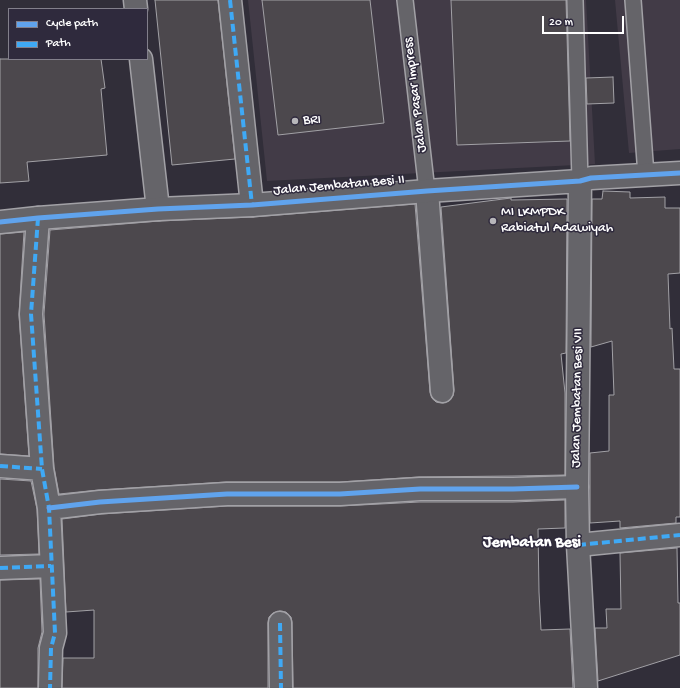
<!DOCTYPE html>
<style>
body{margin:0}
#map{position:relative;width:680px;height:688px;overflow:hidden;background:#312e39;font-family:"Gochi Hand",sans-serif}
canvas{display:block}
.legend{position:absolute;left:8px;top:8px;width:140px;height:52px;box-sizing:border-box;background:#2f2a3d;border:1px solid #827f8b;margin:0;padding:5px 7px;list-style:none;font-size:12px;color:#fff}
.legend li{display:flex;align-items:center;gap:8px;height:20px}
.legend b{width:20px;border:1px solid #827f8b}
.scale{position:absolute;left:542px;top:16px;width:82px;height:18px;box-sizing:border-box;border:2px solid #fff;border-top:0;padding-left:5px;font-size:12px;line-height:14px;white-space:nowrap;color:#fff;-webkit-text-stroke:3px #2f2a3d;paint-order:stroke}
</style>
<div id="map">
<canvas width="680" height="688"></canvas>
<ul class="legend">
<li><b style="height:5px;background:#60a3ed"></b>Cycle path</li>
<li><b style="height:5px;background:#3fa9f5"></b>Path</li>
</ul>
<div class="scale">20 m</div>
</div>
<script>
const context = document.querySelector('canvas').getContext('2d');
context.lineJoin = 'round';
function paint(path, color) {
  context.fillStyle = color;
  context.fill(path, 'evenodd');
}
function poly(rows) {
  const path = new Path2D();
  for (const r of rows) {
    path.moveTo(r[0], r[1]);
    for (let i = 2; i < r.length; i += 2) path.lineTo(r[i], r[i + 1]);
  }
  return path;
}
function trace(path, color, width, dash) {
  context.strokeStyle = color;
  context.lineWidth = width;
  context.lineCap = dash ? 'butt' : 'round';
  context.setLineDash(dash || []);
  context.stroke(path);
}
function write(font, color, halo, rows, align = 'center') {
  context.font = font + ' "Gochi Hand",sans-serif';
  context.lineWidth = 3;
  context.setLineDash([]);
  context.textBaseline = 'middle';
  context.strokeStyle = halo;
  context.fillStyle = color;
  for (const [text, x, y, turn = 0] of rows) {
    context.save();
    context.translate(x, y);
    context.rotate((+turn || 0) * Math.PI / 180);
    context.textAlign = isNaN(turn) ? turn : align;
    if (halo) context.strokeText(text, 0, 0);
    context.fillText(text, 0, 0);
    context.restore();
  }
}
paint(poly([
 [248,0,586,0,595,164,267,181],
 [615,0,680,0,680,149,629,153]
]), '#423b47');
const building = poly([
 [155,0,218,0,235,159,172,165,155,0],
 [262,0,370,0,384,123,278,135,262,0],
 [451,0,566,0,570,141,457,145,451,0],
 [0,59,101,59,105,88,101,89,107,155,27,162,29,181,0,183,0,59],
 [613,77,614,103,587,104,586,78,613,77],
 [603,191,630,192,630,198,665,197,665,208,680,208,680,273,668,274,670,329,672,328,674,369,680,369,680,517,676,517,676,523,620,528,620,521,590,523,590,453,609,451,609,395,614,395,612,341,591,347,592,199,602,199,603,191],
 [511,198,511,200,567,199,566,353,561,354,565,393,565,475,513,476,419,477,340,482,226,482,99,490,59,494,54,467,44,314,50,230,159,221,253,217,415,204,430,392,432,398,436,402,443,403,449,401,453,396,454,390,441,207,511,198],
 [24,232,19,315,29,456,0,454,0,234,24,232],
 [0,479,31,481,37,509,39,554,0,555,0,479],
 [565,500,565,528,538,529,539,592,541,630,570,629,573,688,293,688,292,622,291,617,286,612,280,611,273,613,269,617,268,623,268,688,62,688,63,658,94,658,94,610,66,612,62,519,101,514,227,506,340,506,420,502,513,502,565,500],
 [677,548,678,603,680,603,680,655,598,681,595,628,607,628,606,609,621,609,620,553,677,548],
 [40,579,42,632,38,648,38,688,0,688,0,580,40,579]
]);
paint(building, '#4c484d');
trace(building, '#a2a1a6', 1);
const service = poly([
 [405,0,427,191],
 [575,0,580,181],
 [633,0,646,175]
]);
const minor = poly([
 [135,0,136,9],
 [230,0,252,205],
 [141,59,158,209],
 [427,191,442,391],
 [38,218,31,314,42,469,49,508,55,633,51,648,50,688],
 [0,466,42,469],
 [49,508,100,502,227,494,340,494,420,489,513,489,577,487],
 [578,545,680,535],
 [0,568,51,566],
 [280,623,281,688]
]);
const tertiary = poly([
 [580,181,577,487,578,545,586,688],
 [0,222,38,218,158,209,252,205,427,191,580,181,591,178,680,173]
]);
trace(service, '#a2a1a6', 18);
trace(minor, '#a2a1a6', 25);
trace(tertiary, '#a2a1a6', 25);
trace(service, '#656469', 15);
trace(minor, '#656469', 22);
trace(tertiary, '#656469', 22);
trace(poly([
 [230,0,252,205],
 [38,218,31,314,42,469,49,508,55,633,51,648,50,688],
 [0,466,42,469],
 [578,545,680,535],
 [0,568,51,566],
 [280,623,281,688]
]), '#3fa9f5', 4, [8, 4]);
trace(poly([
 [0,222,38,218,158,209,252,205,427,191,580,181,591,178,680,173],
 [49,508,100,502,227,494,340,494,420,489,513,489,577,487]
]), '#60a3ed', 5);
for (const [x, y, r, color] of [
 [295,121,4,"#b7b6ba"],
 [493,221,4,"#b7b6ba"]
]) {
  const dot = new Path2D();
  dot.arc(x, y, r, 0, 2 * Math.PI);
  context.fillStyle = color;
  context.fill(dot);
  trace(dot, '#2f2a3d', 1.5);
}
write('14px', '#fff', '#2f2a3d', [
 ["Jalan Pasar Impress",416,95,-97],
 ["Jalan Jembatan Besi II",339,186,-5],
 ["Jalan Jembatan Besi VII",578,398,-89]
]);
write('14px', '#fff', '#2f2a3d', [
 ["BRI",303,121],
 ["MI LKMPDK",501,213],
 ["Rabiatul Adawiyah",501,229]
], 'left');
write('bold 16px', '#fff', '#2f2a3d', [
 ["Jembatan Besi",532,544]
]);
</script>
